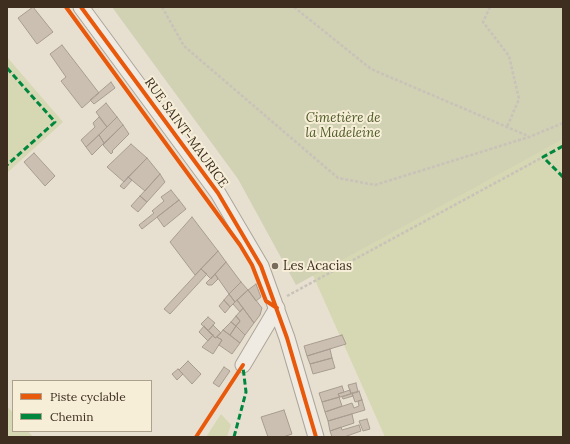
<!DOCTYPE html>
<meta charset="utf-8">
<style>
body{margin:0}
#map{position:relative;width:570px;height:444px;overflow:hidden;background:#e7e0d1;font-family:Lora,serif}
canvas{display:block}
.frame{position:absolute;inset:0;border:8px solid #3d2e20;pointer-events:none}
.legend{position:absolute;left:12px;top:380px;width:140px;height:52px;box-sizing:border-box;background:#f7eed8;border:1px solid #ada18e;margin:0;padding:5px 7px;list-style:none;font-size:12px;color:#3d2e20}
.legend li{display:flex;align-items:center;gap:8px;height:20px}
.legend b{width:20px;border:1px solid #ada18e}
</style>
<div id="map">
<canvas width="570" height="444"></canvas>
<div class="frame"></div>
<ul class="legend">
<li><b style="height:5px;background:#e8590c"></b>Piste cyclable</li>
<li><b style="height:5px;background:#00873e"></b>Chemin</li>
</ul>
</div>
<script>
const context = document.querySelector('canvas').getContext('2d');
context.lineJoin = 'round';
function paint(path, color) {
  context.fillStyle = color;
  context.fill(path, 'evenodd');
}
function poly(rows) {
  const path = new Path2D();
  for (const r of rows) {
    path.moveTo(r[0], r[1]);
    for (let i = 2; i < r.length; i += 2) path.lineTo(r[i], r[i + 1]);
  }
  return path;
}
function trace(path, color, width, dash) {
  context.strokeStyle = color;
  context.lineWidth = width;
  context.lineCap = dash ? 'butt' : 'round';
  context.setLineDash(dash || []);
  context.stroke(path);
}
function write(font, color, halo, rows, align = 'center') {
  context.font = font + ' Lora,serif';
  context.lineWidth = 4;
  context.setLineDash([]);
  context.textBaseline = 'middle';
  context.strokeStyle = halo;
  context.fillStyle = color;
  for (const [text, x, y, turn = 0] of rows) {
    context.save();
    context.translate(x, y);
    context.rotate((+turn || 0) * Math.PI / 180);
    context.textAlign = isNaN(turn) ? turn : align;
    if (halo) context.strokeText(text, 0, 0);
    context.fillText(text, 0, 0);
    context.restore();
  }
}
paint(poly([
 [7,57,63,122,7,173],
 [563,139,563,437,385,437,311,271],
 [7,406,13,413,13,431,28,431,33,437,7,437],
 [221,414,231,425,227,437,206,437]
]), '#d6d7b3');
paint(poly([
 [112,7,563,7,563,139,296,285,238,179]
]), '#d1d1b3');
const building = poly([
 [33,7,53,32,37,44,18,18,33,7],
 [62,45,99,93,82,108,61,81,66,77,50,54,62,45],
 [111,82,115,88,94,104,90,100,111,82],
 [106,103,117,117,107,127,96,112,106,103],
 [99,117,107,127,86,147,81,140,95,127,93,123,99,117],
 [117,117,123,125,104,143,99,135,117,117],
 [123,125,129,134,112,151,113,152,111,154,103,145,123,125],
 [99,135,104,143,92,155,86,147,99,135],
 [131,144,147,158,124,182,107,167,131,144],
 [34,153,55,176,45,186,24,162,34,153],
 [147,158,160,174,145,191,128,177,147,158],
 [160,174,165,182,147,202,140,196,160,174],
 [128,177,132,180,124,189,120,186,128,177],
 [171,190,179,200,142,229,139,225,154,213,152,211,164,201,161,197,171,190],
 [140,196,147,202,138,212,131,206,140,196],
 [179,200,186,209,164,227,157,217,179,200],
 [192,217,218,251,195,275,170,242,192,217],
 [218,251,226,262,211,279,201,269,218,251],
 [226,262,241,282,229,294,215,274,226,262],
 [201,269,207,274,170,314,164,309,201,269],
 [215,274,218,279,212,285,208,285,206,283,215,274],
 [241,282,248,290,235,302,229,294,241,282],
 [256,284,261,297,256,301,248,290,256,284],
 [248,290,262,308,260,315,254,323,237,300,248,290],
 [229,294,235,302,230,307,224,300,229,294],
 [224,300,230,307,225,313,219,306,224,300],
 [237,300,243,308,240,312,233,304,237,300],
 [243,308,254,323,245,335,236,326,240,321,236,316,243,308],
 [236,316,240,321,236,326,231,322,236,316],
 [208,317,215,323,208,331,201,324,208,317],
 [231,322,236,326,230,335,223,330,231,322],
 [213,325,221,333,215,338,208,331,213,325],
 [204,326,213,335,208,341,199,332,204,326],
 [236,326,245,335,240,343,230,335,236,326],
 [223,330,240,343,232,354,219,345,222,340,217,337,223,330],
 [213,335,215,338,217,337,222,340,213,354,202,347,213,335],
 [342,335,346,344,307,356,304,346,342,335],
 [330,349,332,358,310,364,307,356,330,349],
 [332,358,335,368,313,374,310,364,332,358],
 [188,361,201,374,192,384,179,370,188,361],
 [224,367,230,371,219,387,213,383,224,367],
 [178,369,183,374,177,380,172,374,178,369],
 [356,383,358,392,351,394,348,385,356,383],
 [342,386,344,392,338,394,340,397,322,402,319,393,342,386],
 [350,390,351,394,340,397,338,394,350,390],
 [359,391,362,400,355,402,352,393,359,391],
 [352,393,353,396,343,399,342,397,352,393],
 [339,397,342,406,325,412,322,402,339,397],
 [362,400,365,410,328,421,325,412,352,403,354,408,359,406,358,401,362,400],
 [284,410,292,434,283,437,268,437,261,417,284,410],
 [352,414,354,423,330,431,328,421,352,414],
 [367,419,370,429,363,431,359,421,367,419],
 [359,425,361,431,344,437,332,437,330,431,341,427,342,430,359,425]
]);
paint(building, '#cbbfb2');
trace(building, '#a89c90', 1);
const minor = poly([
 [81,7,218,193,261,266,287,338,316,437],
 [243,365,277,308]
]);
trace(minor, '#ada599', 17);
trace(poly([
 [162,7,184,46,338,178,375,185,529,137,563,123],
 [294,7,371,69,528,136],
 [490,7,483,22,509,56,519,99,507,127],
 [287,296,543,157]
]), '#c8c2b9', 2.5, [3, 2]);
trace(minor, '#efebe3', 15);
trace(poly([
 [7,68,55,122,7,165],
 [563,146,543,157,563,177],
 [234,437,246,392,243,367]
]), '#00873e', 3, [6, 3]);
trace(poly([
 [66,7,240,245,252,265,266,301,277,308],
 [81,7,218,193,261,266,287,338,316,437],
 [196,437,243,365]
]), '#e8590c', 4);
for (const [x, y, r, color] of [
 [275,266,4,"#786c5e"]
]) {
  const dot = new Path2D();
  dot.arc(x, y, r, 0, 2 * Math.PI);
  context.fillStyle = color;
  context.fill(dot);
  trace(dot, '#f7eed8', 1.5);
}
write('italic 13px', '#4d5a26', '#f7eed8', [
 ["Cimetière de",343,118],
 ["la Madeleine",343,133]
]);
write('13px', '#3d2e20', '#f7eed8', [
 ["RUE SAINT-MAURICE",186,133,54]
]);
write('13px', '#3d2e20', '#f7eed8', [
 ["Les Acacias",283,266]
], 'left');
</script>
